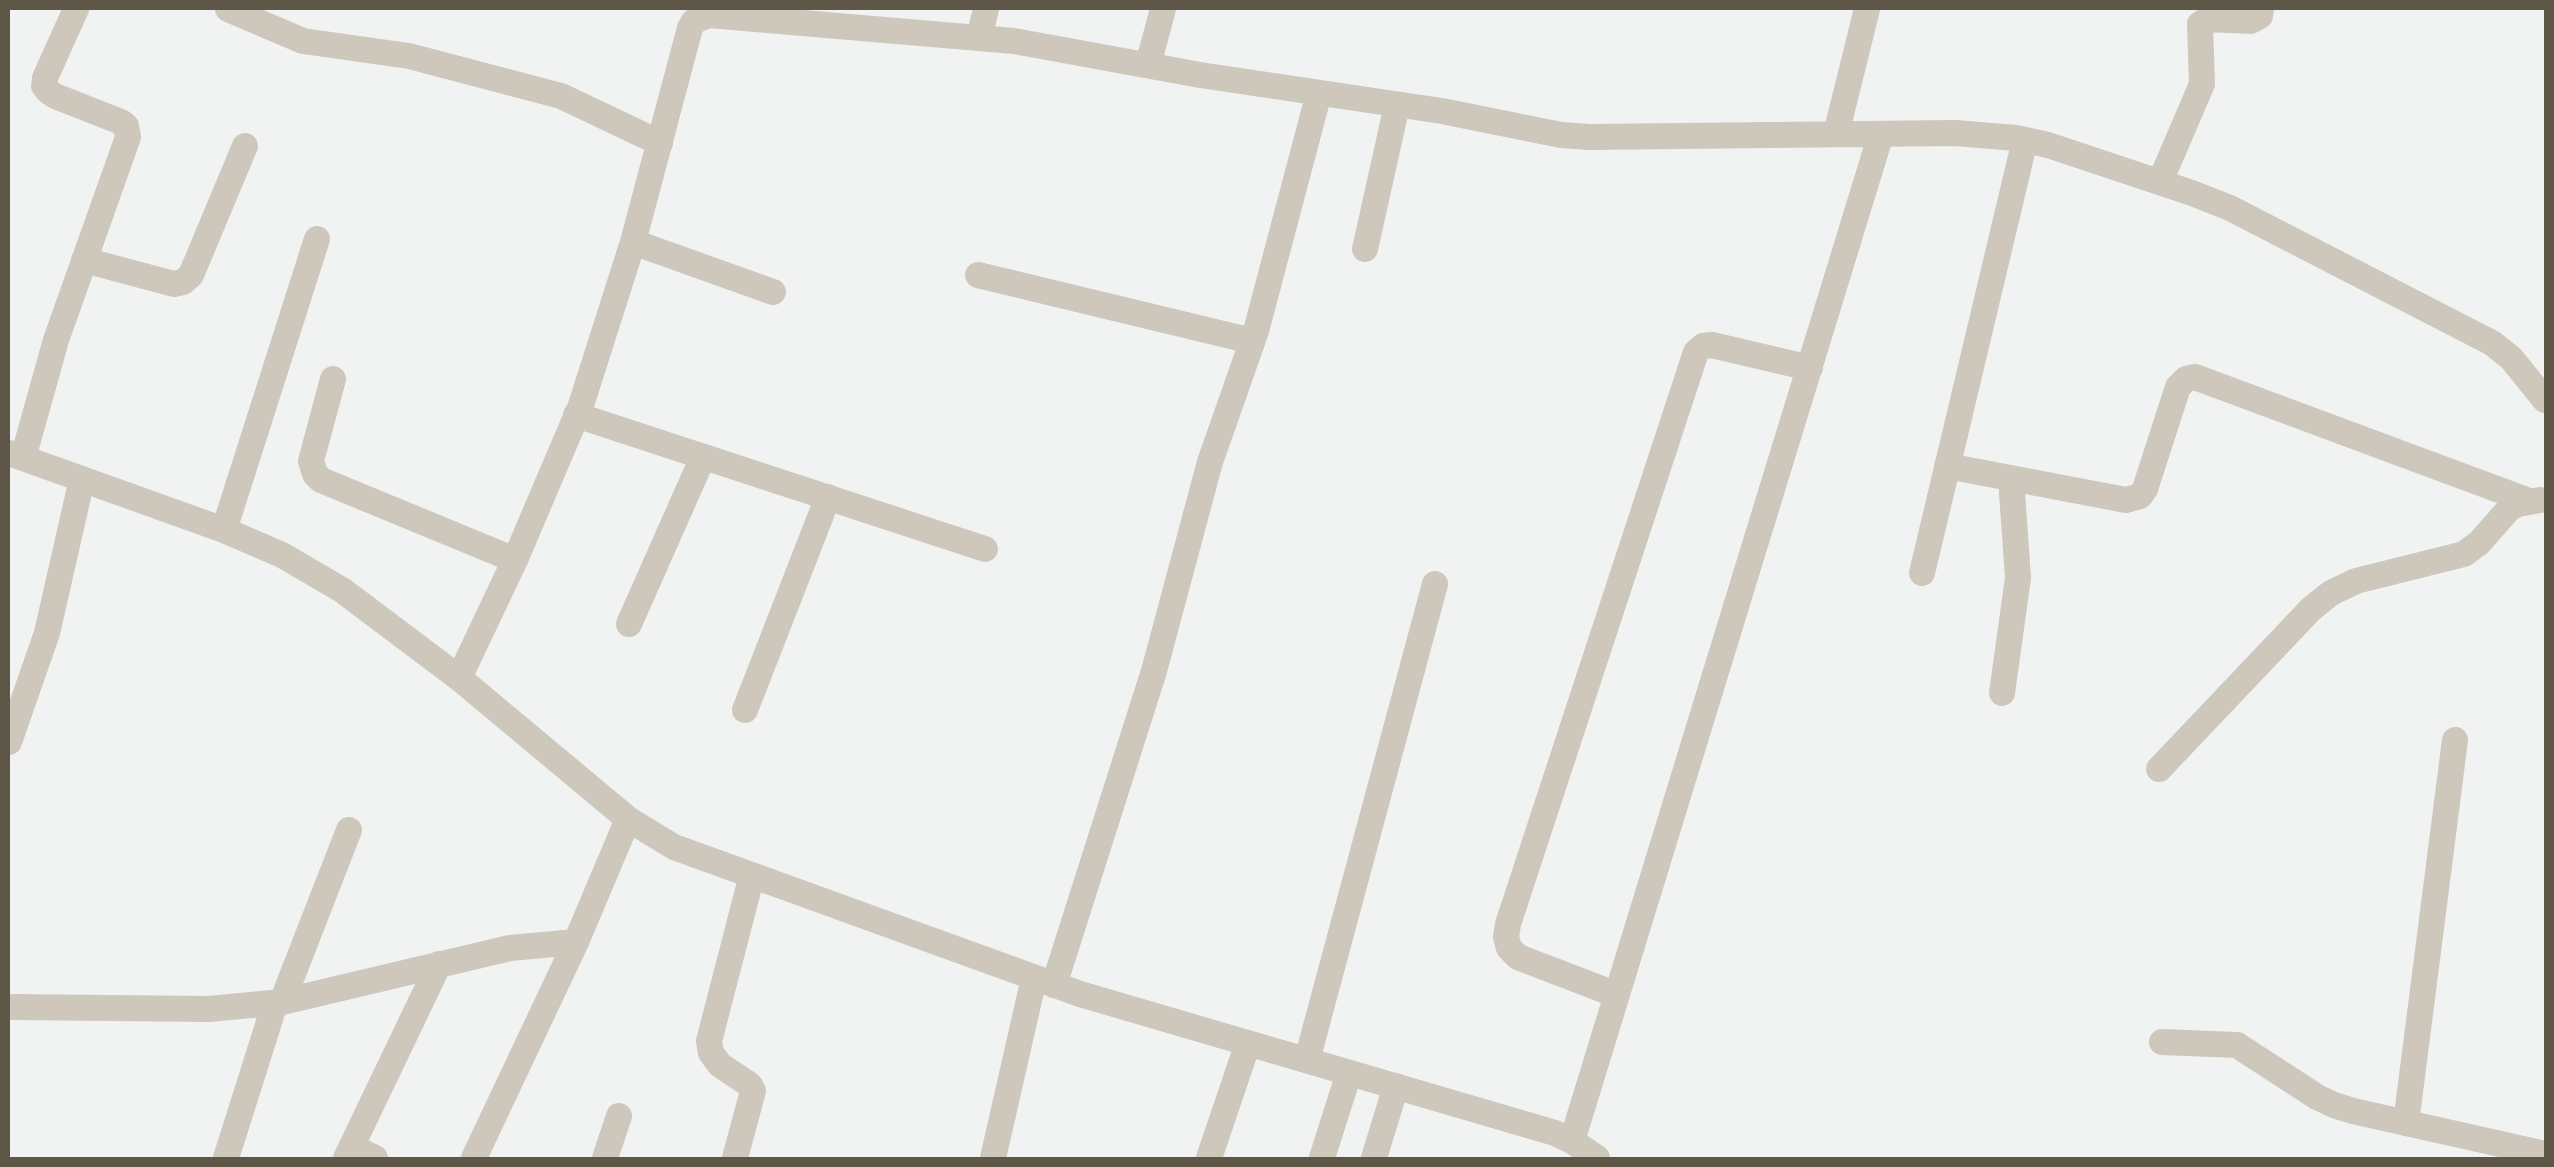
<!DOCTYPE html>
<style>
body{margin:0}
#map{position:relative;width:2554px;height:1167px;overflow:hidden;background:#f1f3f3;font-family:"PT Sans Narrow",sans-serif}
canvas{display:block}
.frame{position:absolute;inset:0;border:10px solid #5e5748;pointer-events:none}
</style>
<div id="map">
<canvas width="2554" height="1167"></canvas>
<div class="frame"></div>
</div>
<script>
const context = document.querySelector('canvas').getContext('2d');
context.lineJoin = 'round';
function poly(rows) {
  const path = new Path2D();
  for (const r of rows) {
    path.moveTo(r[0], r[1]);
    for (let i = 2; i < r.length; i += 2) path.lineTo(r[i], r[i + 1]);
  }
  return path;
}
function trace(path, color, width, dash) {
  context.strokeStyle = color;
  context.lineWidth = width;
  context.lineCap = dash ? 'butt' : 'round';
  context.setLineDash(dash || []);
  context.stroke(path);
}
trace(poly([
 [228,9,303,41,409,56,561,96,660,143],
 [979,38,986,9],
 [1148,65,1163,9],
 [1836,134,1867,9],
 [2160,182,2202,84,2200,24,2208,19,2251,21,2260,16,2261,9],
 [633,242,773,292],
 [1365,249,1397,105],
 [84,260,174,284,183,282,191,275,245,146],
 [978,275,1252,341],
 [333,379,311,461,315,474,321,480,515,560],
 [576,415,985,549],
 [9,453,224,530,282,555,342,590,459,678,628,819,674,847,1080,994,1555,1133,1572,1141,1597,1158],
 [23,458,56,340,128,137,126,126,121,122,55,96,48,91,44,86,45,78,76,9],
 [1947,466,2126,500,2140,496,2145,489,2178,387,2186,379,2195,377,2529,501],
 [224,530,317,239],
 [1922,573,2025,140],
 [629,624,703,457],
 [459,678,515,560,581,405,633,242,690,28,694,21,709,15,1014,41,1200,75,1442,111,1561,135,1589,137,1955,133,2016,138,2048,145,2192,193,2230,208,2492,343,2511,358,2545,400],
 [2002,693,2018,578,2011,478],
 [745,710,828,497],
 [9,742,47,633,82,479],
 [2159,769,2311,609,2331,593,2356,581,2464,554,2479,543,2509,509,2518,504,2540,500],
 [1054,985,1154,671,1210,462,1256,331,1319,93],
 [1617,995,1518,957,1509,948,1506,937,1508,924,1696,352,1703,346,1712,345,1810,368],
 [282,1002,349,830],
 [9,1007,209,1009,282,1002,510,948,576,942],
 [2162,1042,2237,1045,2317,1097,2334,1105,2353,1111,2545,1154],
 [1307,1060,1435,584],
 [2406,1123,2455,740],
 [1572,1141,1881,134],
 [352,1147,375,1158],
 [226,1158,275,1003],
 [346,1158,439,964],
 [474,1158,576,942,628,819],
 [605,1158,619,1116],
 [735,1158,753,1091,750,1085,720,1065,711,1053,709,1041,752,875],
 [993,1158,1034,978],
 [1209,1158,1248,1043],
 [1322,1158,1349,1073],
 [1374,1158,1396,1086]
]), '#cdc7bc', 26);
</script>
